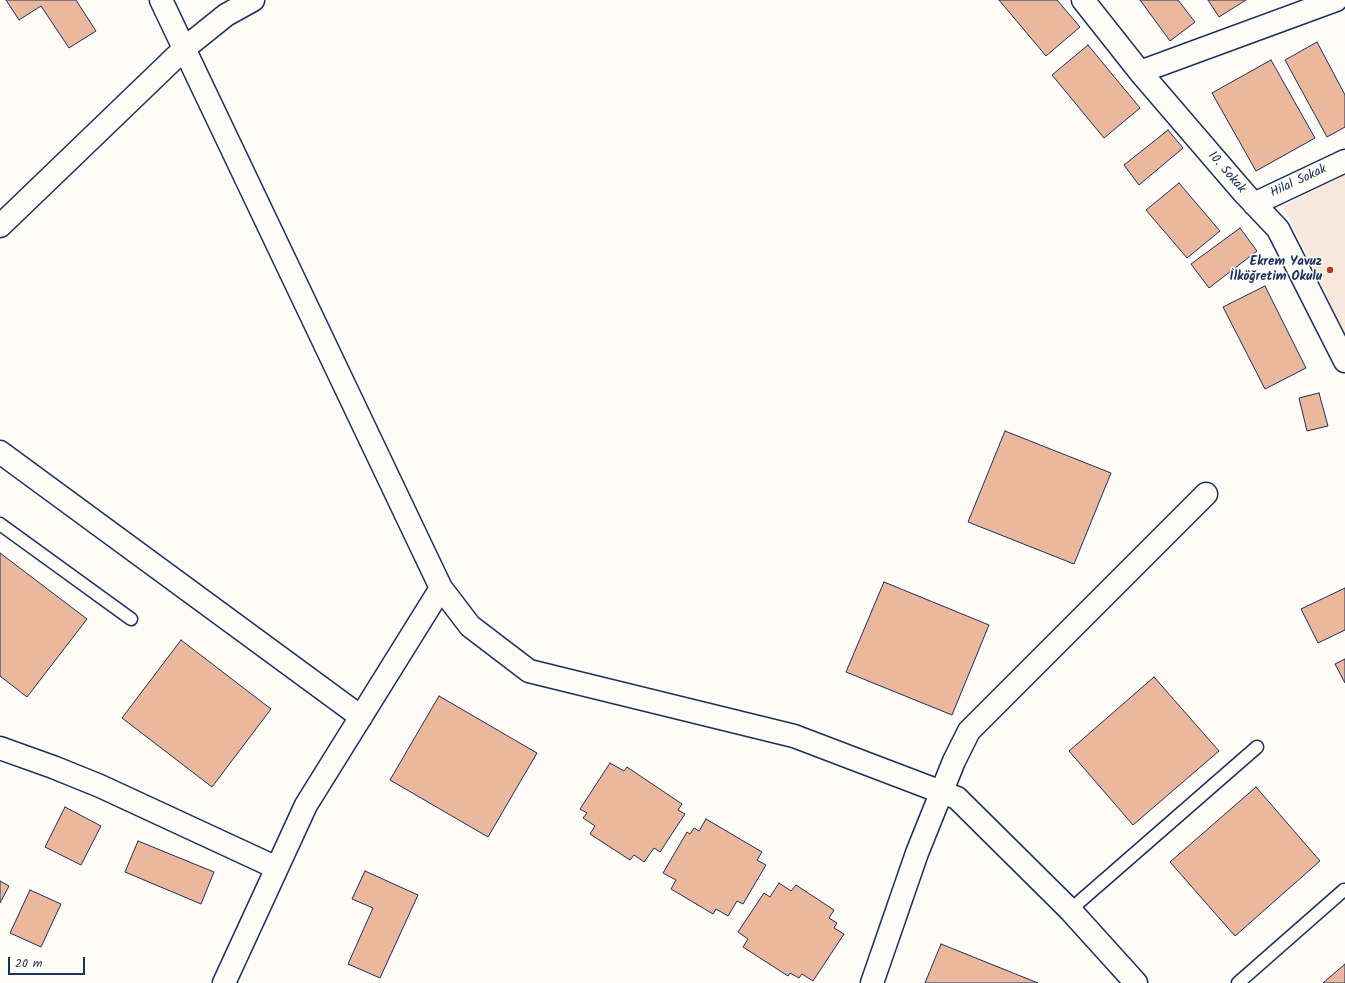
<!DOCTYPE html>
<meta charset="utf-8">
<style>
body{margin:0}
#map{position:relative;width:1345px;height:983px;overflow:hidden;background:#fdfcf7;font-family:Kalam,sans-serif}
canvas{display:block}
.scale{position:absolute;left:8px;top:957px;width:77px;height:18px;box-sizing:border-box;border:2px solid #1b2f5e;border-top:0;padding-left:5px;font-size:12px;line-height:14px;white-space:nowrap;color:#1b2f5e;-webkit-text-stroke:3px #fdfcf7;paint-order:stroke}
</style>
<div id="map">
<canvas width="1345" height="983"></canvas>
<div class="scale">20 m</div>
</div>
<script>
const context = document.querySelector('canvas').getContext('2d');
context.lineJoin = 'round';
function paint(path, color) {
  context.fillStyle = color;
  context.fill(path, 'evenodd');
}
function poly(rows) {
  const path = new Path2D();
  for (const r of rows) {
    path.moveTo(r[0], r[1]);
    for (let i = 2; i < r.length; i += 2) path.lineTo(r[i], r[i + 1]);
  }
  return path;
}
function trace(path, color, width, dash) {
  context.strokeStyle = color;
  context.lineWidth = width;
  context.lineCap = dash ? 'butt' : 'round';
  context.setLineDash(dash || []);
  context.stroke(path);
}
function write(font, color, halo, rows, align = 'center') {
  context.font = font + ' Kalam,sans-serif';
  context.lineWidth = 3;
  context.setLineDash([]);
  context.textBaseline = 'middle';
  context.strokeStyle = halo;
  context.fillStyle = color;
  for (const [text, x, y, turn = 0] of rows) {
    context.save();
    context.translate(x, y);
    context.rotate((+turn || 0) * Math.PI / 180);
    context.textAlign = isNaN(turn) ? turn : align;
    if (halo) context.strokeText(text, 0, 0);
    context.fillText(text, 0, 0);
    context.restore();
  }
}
paint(poly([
 [1345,174,1345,334,1283,206]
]), '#f8e8dc');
const building = poly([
 [6,0,76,0,96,31,69,48,41,6,19,20,6,0],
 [999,0,1057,0,1080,27,1046,56,999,0],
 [1140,0,1178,0,1195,22,1170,41,1140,0],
 [1208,0,1246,0,1219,17,1208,0],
 [1317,42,1345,95,1345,127,1327,137,1285,60,1317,42],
 [1088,45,1140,108,1104,138,1052,75,1088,45],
 [1271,60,1315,138,1256,171,1212,93,1271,60],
 [1168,130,1183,148,1139,185,1124,165,1168,130],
 [1179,183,1220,231,1187,258,1146,210,1179,183],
 [1240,228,1257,251,1209,288,1191,264,1240,228],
 [1265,286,1306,368,1265,389,1223,307,1265,286],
 [1319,393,1328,426,1307,431,1299,398,1319,393],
 [1005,431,1111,473,1074,564,968,522,1005,431],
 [0,553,87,619,27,697,0,676,0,553],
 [884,582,989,625,952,715,846,672,884,582],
 [1345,588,1345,630,1318,643,1301,609,1345,588],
 [181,640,271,709,212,787,122,718,181,640],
 [1345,659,1345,683,1335,664,1345,659],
 [1154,677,1219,751,1133,825,1069,751,1154,677],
 [439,696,537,753,488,837,390,780,439,696],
 [610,763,624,771,627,767,682,804,678,810,685,814,660,852,654,848,644,862,634,855,630,860,590,834,595,826,583,818,587,813,580,809,610,763],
 [1256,787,1320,861,1235,936,1170,862,1256,787],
 [65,807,101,826,81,865,45,847,65,807],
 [706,819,762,852,757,860,766,865,743,904,737,901,728,916,716,909,713,914,671,889,676,880,663,873,687,832,690,834,694,828,699,831,706,819],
 [138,841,214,872,201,904,125,872,138,841],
 [365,871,418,895,380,978,348,964,373,908,352,899,365,871],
 [0,881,9,886,0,903,0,881],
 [779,883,791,891,796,885,834,910,829,918,837,923,834,928,844,934,813,981,802,974,799,978,790,973,788,976,743,947,748,939,738,932,764,893,770,897,779,883],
 [30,890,61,904,41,947,10,933,30,890],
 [941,944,1038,983,925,983,941,944],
 [1345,964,1345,983,1323,983,1345,964]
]);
paint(building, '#ebb89d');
trace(building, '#1b2f5e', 1);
const lane = poly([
 [0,524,131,619],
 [1070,910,1257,747],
 [1238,983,1344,890]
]);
const street = poly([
 [161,0,441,588,470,626,529,671,794,736,957,798,1070,910,1136,983],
 [1083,0,1140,72,1244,193,1278,229,1345,361],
 [1140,72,1336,0],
 [1254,204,1345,161],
 [0,452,361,717],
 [0,748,53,767,100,786,277,868],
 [224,983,306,805,441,588],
 [872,983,917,853,954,761,969,731,1206,494]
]);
const secondary = poly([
 [0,226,185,48,226,15,253,0]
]);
trace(lane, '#1b2f5e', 15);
trace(street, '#1b2f5e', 25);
trace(secondary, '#1b2f5e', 25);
trace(lane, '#fdfcf7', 12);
trace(street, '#fdfcf7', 22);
trace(secondary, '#fdfcf7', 22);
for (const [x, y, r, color] of [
 [1330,270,4,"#c8321e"]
]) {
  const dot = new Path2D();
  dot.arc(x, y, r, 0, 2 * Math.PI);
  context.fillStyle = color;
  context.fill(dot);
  trace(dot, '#fdfcf7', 1.5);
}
write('13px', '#1b2f5e', '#fdfcf7', [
 ["10. Sokak",1226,173,49],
 ["Hilal Sokak",1299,182,-25]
]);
write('bold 13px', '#1b2f5e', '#fdfcf7', [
 ["Ekrem Yavuz",1322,263],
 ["İlköğretim Okulu",1322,278]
], 'right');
</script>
